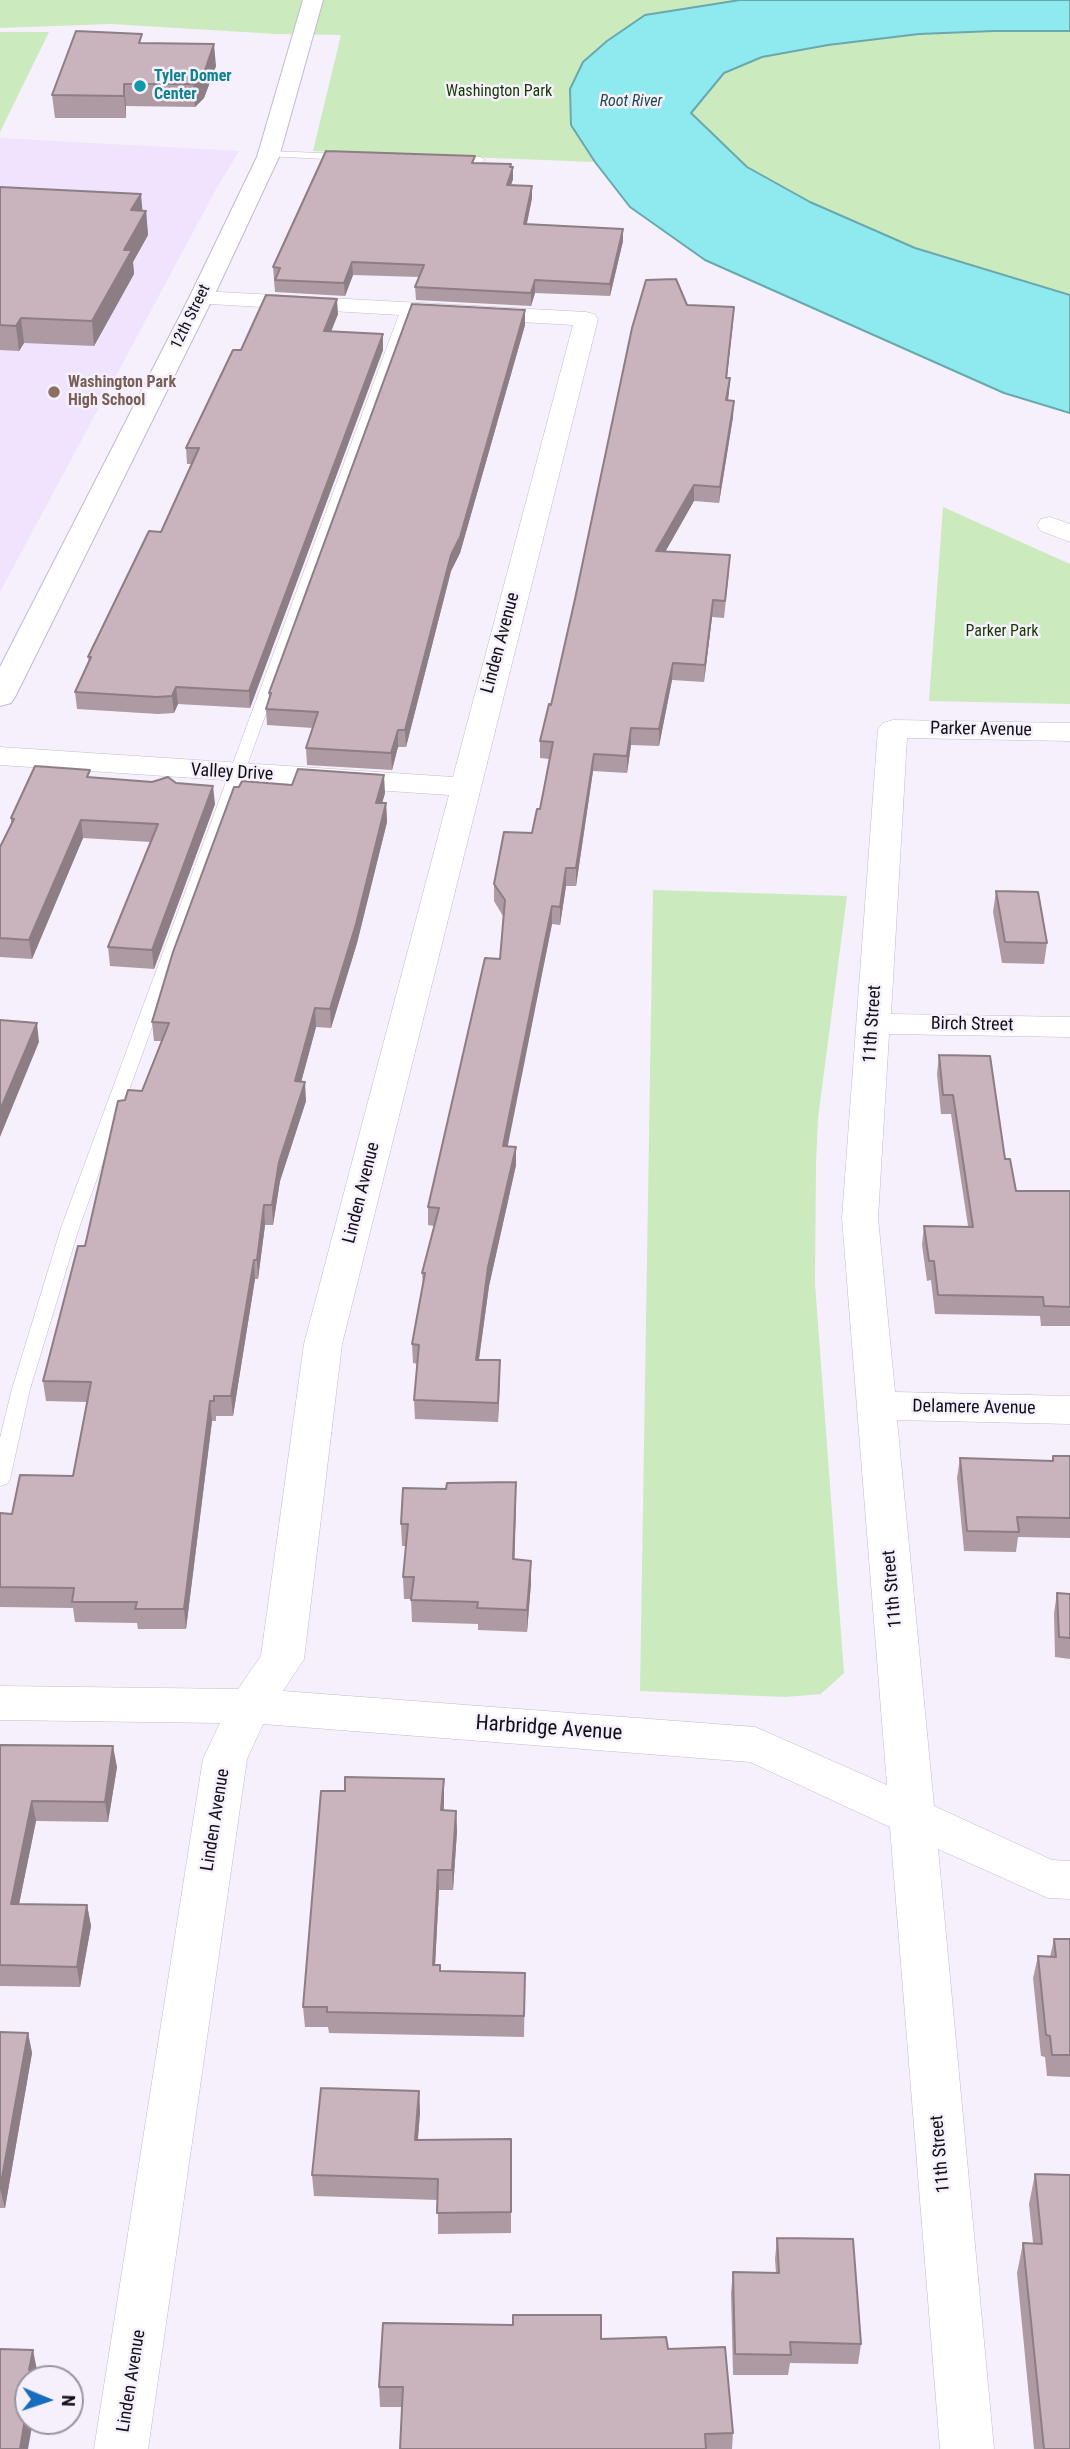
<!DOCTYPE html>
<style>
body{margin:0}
#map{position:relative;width:1070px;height:2449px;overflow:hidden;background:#f5f0fc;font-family:"Roboto Condensed",sans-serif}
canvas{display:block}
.north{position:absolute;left:14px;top:2365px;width:70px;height:70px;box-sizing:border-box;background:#f5f0fc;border:2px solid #9a96a0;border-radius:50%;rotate:92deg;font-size:19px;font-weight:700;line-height:28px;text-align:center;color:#120f16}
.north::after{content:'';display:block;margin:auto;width:24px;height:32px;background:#166dbb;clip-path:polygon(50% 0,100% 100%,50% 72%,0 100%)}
</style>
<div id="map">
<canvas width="1070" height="2449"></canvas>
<div class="north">N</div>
</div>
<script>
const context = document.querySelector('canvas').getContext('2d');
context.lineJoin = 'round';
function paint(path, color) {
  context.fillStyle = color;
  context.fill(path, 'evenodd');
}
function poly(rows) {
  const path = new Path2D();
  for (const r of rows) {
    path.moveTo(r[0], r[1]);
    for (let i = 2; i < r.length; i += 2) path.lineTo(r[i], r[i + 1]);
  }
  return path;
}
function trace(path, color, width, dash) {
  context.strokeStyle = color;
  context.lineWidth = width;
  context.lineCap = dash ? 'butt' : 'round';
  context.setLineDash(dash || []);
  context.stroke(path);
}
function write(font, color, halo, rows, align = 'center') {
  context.font = font + ' "Roboto Condensed",sans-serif';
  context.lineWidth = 5;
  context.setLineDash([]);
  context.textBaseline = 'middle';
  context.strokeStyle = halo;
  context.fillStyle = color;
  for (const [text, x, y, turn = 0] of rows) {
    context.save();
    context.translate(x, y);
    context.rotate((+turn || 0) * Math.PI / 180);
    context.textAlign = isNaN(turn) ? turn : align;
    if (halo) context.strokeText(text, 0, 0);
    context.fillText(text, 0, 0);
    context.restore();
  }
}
paint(poly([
 [0,138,239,151,215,191,0,592]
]), '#efe3fe');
paint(poly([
 [0,0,740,0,645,15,571,125,595,162,313,151,341,35,277,34,111,24,0,28],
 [994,31,1070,31,1070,295,915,248,810,202,747,167,691,114,724,73,762,57,828,45,919,34],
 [0,32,49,32,0,132],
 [943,507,1070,564,1070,704,929,701],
 [653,890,847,896,818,1118,816,1163,815,1284,844,1673,821,1694,785,1697,640,1691]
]), '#cbeabe');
const water = poly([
 [740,0,1070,0,1070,31,994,31,919,34,828,45,762,57,724,73,691,113,747,167,810,202,915,248,1070,295,1070,413,1004,393,705,260,630,207,595,162,571,125,570,89,583,62,607,41,645,15,740,0]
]);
paint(water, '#8eeaee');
trace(water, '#69a8ad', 2);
const lane = poly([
 [269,151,346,154,351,157,346,160,265,156,264,154,269,151],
 [451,157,480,157,485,160,480,163,447,162,447,158,451,157],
 [407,306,413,309,79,1228,30,1389,10,1479,7,1484,0,1486,0,1438,12,1389,61,1228,401,309,407,306]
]);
const street = poly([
 [201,291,586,312,594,314,598,319,342,1344,304,1659,283,1691,755,1727,887,1785,842,1218,878,729,883,723,893,720,1070,723,1070,741,907,738,891,1014,1070,1017,1070,1037,889,1034,878,1218,895,1392,1070,1396,1070,1424,897,1420,934,1806,1052,1860,1070,1861,1070,1899,1048,1898,938,1849,994,2449,940,2449,890,1827,750,1762,263,1724,247,1759,148,2449,94,2449,203,1759,220,1723,0,1720,0,1686,238,1689,261,1656,304,1344,449,795,0,765,0,747,453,777,573,325,193,303,190,298,193,293,201,291],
 [1050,517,1070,524,1070,542,1041,531,1037,525,1041,519,1050,517]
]);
const secondary = poly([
 [303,0,323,0,279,157,213,298,15,697,11,703,0,706,0,667,189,298,257,157,303,0]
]);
trace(lane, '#c2bacd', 1);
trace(street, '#c2bacd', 1);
trace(secondary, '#c2bacd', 2);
paint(lane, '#fff');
paint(street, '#fff');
paint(secondary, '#fff');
paint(poly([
 [143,43,216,66,204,98,195,107,126,106,126,118,55,118,52,95],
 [475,163,511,164,511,167,513,167,513,179,511,185,532,198,527,224,623,229,623,241,610,296,535,293,531,306,416,300,415,287,419,277,353,275,345,296,275,292,273,267],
 [0,187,146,211,148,235,133,262,134,274,94,346,24,343,19,351,0,350],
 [687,305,734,307,727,378,730,378,728,401,733,417,719,503,694,501,665,552,729,571,724,618,712,617,704,682,672,680,659,746,631,745,627,773,593,771,576,886,566,886,560,925,552,924,507,1146,516,1165,489,1286,479,1360,500,1360,498,1422,415,1419,414,1400,417,1364,413,1363,412,1344,423,1284,422,1273,434,1226,428,1225,428,1207,500,959,503,916,494,901,494,884,532,833,540,809,549,759,540,758,540,741,551,705],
 [338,314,331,332,383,350,250,708,178,704,174,713,158,714,77,709,75,692,89,663,88,657,161,532,192,464,187,464,186,448,241,350],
 [525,325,460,553,451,571,406,747,398,747,392,770,307,765,306,748,313,728,267,725,266,709,269,698,269,693],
 [91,778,176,783,215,804,154,969,110,966,108,947,151,842,83,838,32,959,0,957,0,847,11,824,11,818],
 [385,793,382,803,386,803,387,822,357,943,331,1028,316,1027,301,1082,306,1101,280,1181,273,1225,265,1225,258,1279,255,1279,233,1416,216,1416,216,1421,212,1421,186,1629,138,1629,137,1623,75,1622,73,1608,0,1607,0,1513,12,1514,73,1476,87,1402,46,1401,43,1381,85,1246,125,1100,142,1091,161,1041,154,1041,152,1022],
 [996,891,1047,943,1044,964,1002,963,993,912],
 [939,1055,1005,1159,1016,1191,1070,1191,1070,1326,1041,1326,1040,1316,935,1314,931,1280,927,1281,922,1245,924,1226,968,1226,951,1114,941,1114,937,1074],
 [1053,1456,1070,1456,1070,1538,1018,1537,1016,1552,964,1551,957,1478,960,1458,1052,1461],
 [516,1504,514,1559,531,1583,527,1632,478,1630,478,1624,412,1622,411,1599,404,1599,403,1577,406,1546,402,1546,401,1524],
 [1057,1593,1070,1594,1070,1659,1055,1657,1054,1613],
 [0,1745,117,1767,108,1822,36,1821,19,1904,87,1905,91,1926,80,1987,0,1986],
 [444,1779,444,1810,456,1811,457,1831,453,1890,439,1890,435,1965,440,1971,525,1973,524,2037,329,2033,328,2027,305,2027,303,2007,345,1791],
 [1054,1939,1070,1939,1070,2077,1047,2076,1045,2057,1041,2056,1033,1978,1038,1956,1050,1957],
 [0,2032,28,2033,32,2053,5,2208,0,2208],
 [419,2091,420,2112,418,2140,511,2139,511,2233,438,2234,438,2200,314,2196,312,2175],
 [1035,2174,1070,2449,1034,2449,1017,2273,1023,2243,1033,2243,1029,2204],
 [777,2238,861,2344,858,2364,790,2363,788,2375,733,2375,731,2293,733,2272,776,2273,775,2259],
 [601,2339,668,2349,733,2433,732,2449,400,2449,402,2407,380,2407,379,2387]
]), '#ad9aa2');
paint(poly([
 [214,44,216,66,204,98,195,107,193,84],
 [124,84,126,106,126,118,124,96],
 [511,164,511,174,513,167,513,179,507,197,507,185],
 [532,186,532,198,524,236,524,224],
 [141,194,143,216,146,211,148,235,133,262,134,274,94,346,92,321,124,250,131,210],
 [623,229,623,241,610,296,610,284],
 [352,262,353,275,345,296,344,283],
 [535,280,535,293,531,306,531,293],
 [337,299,338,314,325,346,324,331],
 [734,307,733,322,725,393,726,378],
 [525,310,525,325,460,553,451,571,406,747,405,730,451,555],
 [21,318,24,343,19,351,16,326],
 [383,334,383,350,250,708,249,691],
 [730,378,729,393,725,416,726,400],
 [734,401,733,417,719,503,720,487],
 [694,485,694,501,656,568,656,551],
 [713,600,712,617,704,682,705,665],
 [673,663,672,680,659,746,659,729],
 [176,687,178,704,174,713,172,696],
 [631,728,631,745,627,773,627,756],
 [398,730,398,747,392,770,391,753],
 [594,754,593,771,576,886,576,868],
 [384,775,385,793,377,821,376,803],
 [213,786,215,804,154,969,152,950],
 [386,803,387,822,357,943,331,1028,330,1009],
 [81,820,83,838,32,959,29,940],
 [566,868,566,886,560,925,560,907],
 [552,906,552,924,504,1165,503,1146],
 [315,1008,316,1027,296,1101,295,1081],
 [37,1023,39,1042,0,1137,0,1110],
 [305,1082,306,1101,280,1181,273,1225,272,1205,279,1162],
 [516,1147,516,1165,489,1286,476,1379,476,1360,488,1267],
 [264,1205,265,1225,258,1279,257,1260],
 [254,1260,255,1279,233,1416,231,1396],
 [500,1360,500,1379,498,1422,498,1403],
 [210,1401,212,1421,186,1629,184,1609],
 [516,1482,516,1504,514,1581,513,1559],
 [531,1561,531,1583,527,1632,527,1610],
 [113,1746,117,1767,108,1822,105,1802],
 [444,1779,444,1800,442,1831,441,1810],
 [32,1801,36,1821,15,1924,11,1904],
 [456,1811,457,1831,453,1890,452,1870],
 [438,1870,439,1890,434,1985,433,1965],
 [87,1905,91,1926,80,1987,77,1967],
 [28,2033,32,2053,5,2208,0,2189],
 [419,2091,420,2112,416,2161,415,2140],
 [33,2350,37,2370,36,2379,31,2379,29,2370],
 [28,2401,28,2421,33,2421,28,2449,20,2449]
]), '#8d7d84');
const building = poly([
 [76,31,142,34,139,43,214,44,203,76,193,84,124,84,124,96,52,95,76,31],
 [326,151,475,156,472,163,511,164,510,167,513,167,507,185,532,186,524,224,623,229,610,284,535,280,531,293,415,287,424,265,352,262,344,283,275,280,280,268,273,267,326,151],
 [0,187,141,194,131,210,146,211,124,250,132,250,92,321,21,318,16,326,0,325,0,187],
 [676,279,687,305,734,307,726,378,730,378,726,400,734,401,720,487,694,485,656,551,730,555,725,601,713,600,705,665,673,663,659,729,631,728,627,756,594,754,576,868,566,868,560,907,552,906,503,1146,516,1147,488,1267,476,1360,500,1360,498,1403,414,1400,419,1345,412,1344,425,1273,422,1273,439,1208,428,1207,485,958,500,959,505,900,494,884,504,832,532,833,537,809,540,809,553,742,540,741,549,704,551,705,575,599,632,328,646,280,676,279],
 [266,295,337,299,324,331,383,334,249,691,176,687,172,696,157,697,75,692,91,657,88,657,149,531,161,532,199,448,186,448,233,350,241,350,266,295],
 [412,304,525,310,460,537,451,555,405,730,398,730,391,753,306,748,318,712,266,709,271,693,269,693,412,304],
 [35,766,90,770,87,777,152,782,168,777,176,783,213,786,152,950,108,947,158,824,81,820,29,940,0,938,0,847,14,819,11,818,35,766],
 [298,769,384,775,376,803,386,803,356,924,330,1009,315,1008,295,1081,305,1082,279,1162,272,1205,264,1205,257,1260,254,1260,231,1396,214,1396,214,1401,210,1401,184,1609,135,1609,137,1602,72,1602,74,1588,0,1587,0,1513,12,1514,20,1475,73,1476,91,1382,43,1381,78,1246,85,1246,118,1101,125,1100,128,1090,142,1091,169,1023,152,1022,173,952,234,787,239,787,242,781,292,785,298,769],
 [996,891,1038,892,1047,943,1005,942,996,891],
 [0,1020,37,1023,0,1110,0,1020],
 [939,1055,990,1056,1005,1159,1010,1159,1016,1191,1070,1191,1070,1307,1044,1306,1043,1297,938,1295,934,1261,929,1261,924,1226,973,1227,953,1095,943,1095,939,1055],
 [1053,1456,1070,1456,1070,1518,1017,1517,1019,1532,967,1531,960,1458,1053,1461,1053,1456],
 [516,1482,513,1559,531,1561,527,1610,477,1608,478,1602,411,1600,414,1577,403,1577,408,1524,401,1524,403,1488,446,1489,447,1483,516,1482],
 [1057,1593,1070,1594,1070,1638,1059,1637,1057,1593],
 [0,1745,113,1746,105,1802,32,1801,11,1904,87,1905,77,1967,0,1965,0,1745],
 [345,1777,444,1779,441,1810,456,1811,452,1870,438,1870,433,1965,440,1965,440,1971,525,1973,524,2016,327,2012,327,2007,303,2007,321,1791,345,1791,345,1777],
 [1054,1939,1070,1939,1070,2055,1052,2055,1050,2036,1046,2035,1038,1956,1056,1957,1054,1939],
 [0,2032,28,2033,0,2189,0,2032],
 [321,2088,419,2091,415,2140,511,2139,511,2212,437,2213,438,2179,312,2175,321,2088],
 [1035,2174,1070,2175,1070,2449,1044,2449,1023,2243,1042,2244,1035,2174],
 [777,2238,853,2239,861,2344,790,2342,791,2355,735,2354,733,2272,779,2273,777,2238],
 [513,2315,601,2315,601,2339,666,2337,668,2349,725,2347,733,2433,705,2434,706,2449,400,2449,403,2387,379,2387,383,2323,513,2325,513,2315],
 [0,2349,33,2350,29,2370,33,2370,32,2379,28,2379,28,2401,20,2449,0,2449,0,2349]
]);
paint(building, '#c9b3bc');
trace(building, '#8d7d84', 2);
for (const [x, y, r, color] of [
 [140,86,7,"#0f9aa8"],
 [54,392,7,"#8d6e63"]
]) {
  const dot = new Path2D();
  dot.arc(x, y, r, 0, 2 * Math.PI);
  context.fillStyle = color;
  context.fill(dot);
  trace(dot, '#f5f0fc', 2.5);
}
write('bold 16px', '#0d838f', '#f5f0fc', [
 ["Tyler Domer",154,77],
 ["Center",154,95]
], 'left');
write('16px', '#153900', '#f5f0fc', [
 ["Washington Park",499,92],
 ["Parker Park",1002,632]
]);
write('italic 16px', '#1f4a4b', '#f5f0fc', [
 ["Root River",631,102]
]);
write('16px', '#120f16', '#f5f0fc', [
 ["12th Street",191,317,-64]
]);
write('bold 16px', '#785e54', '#f5f0fc', [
 ["Washington Park",68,383],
 ["High School",68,401]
], 'left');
write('18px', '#120f16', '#f5f0fc', [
 ["Linden Avenue",501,643,-75],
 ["Parker Avenue",981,730,1],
 ["Valley Drive",232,773,3],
 ["11th Street",873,1024,-86],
 ["Birch Street",972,1025,1],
 ["Linden Avenue",362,1193,-76],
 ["Delamere Avenue",974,1408,1],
 ["11th Street",893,1589,-95],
 ["Linden Avenue",216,1820,-81],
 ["11th Street",941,2154,-95],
 ["Linden Avenue",132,2381,-81]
]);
write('21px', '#120f16', '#f5f0fc', [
 ["Harbridge Avenue",549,1729,4]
]);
</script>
